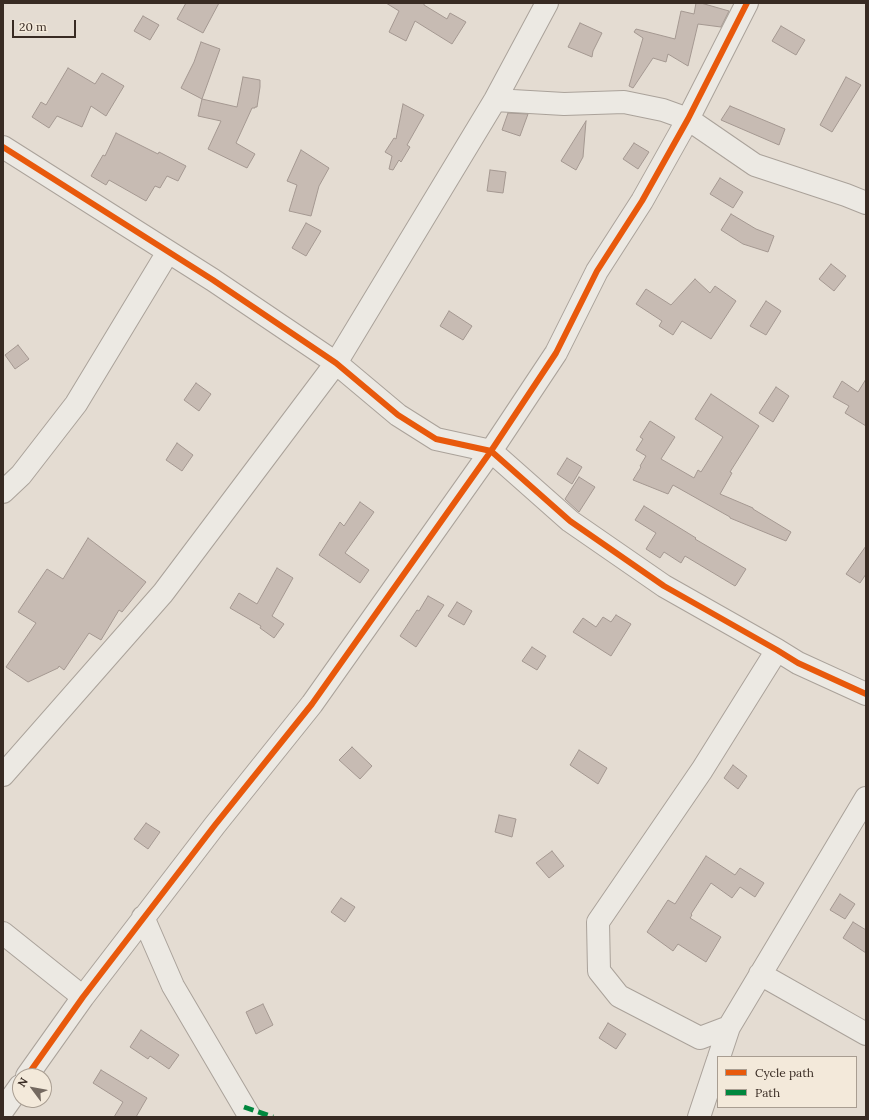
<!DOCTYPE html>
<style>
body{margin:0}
#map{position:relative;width:869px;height:1120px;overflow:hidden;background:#e4dcd2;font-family:Lora,serif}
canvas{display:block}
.frame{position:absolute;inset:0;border:4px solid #382b23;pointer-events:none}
.legend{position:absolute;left:717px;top:1056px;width:140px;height:52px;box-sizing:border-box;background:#f3e9da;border:1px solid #a89d91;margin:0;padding:5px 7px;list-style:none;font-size:12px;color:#382b23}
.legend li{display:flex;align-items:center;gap:8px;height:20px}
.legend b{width:20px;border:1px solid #a89d91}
.north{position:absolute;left:12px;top:1068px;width:40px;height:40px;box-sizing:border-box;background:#f3e9da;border:1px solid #a89d91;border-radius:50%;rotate:302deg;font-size:11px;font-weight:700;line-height:16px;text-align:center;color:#382b23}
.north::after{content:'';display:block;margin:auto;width:14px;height:18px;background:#746960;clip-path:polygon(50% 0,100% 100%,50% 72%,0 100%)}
.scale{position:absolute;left:12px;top:20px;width:64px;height:18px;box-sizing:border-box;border:2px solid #382b23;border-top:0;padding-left:5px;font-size:12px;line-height:14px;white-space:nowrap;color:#382b23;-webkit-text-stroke:3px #f3e9da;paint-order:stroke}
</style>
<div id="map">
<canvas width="869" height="1120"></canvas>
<div class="frame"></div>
<ul class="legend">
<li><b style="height:5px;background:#e8590c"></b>Cycle path</li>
<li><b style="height:5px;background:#00873e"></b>Path</li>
</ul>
<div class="north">N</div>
<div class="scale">20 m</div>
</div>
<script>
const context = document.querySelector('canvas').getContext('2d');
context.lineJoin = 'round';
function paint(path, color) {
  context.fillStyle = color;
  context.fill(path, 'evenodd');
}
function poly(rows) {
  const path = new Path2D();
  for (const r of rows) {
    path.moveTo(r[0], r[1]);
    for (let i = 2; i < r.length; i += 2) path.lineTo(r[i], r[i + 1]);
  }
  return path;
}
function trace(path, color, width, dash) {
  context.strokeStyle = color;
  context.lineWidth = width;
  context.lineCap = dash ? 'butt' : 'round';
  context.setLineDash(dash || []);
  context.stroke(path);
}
const building = poly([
 [186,3,219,3,203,33,177,19,186,3],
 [386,3,424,3,424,5,447,19,450,13,466,22,452,44,415,21,406,41,389,32,399,11,386,3],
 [696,3,701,3,729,11,721,27,698,24,688,66,668,54,666,62,653,58,633,88,629,86,643,38,634,32,636,29,675,39,681,11,694,14,696,3],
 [143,16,159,25,150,40,134,31,143,16],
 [580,23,602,33,593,51,592,57,568,47,580,23],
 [781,26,805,40,796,55,772,41,781,26],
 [201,42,220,49,202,99,181,88,194,62,201,42],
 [68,68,95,84,102,73,124,86,106,116,91,106,82,127,57,116,49,128,32,117,41,102,46,105,68,68],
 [243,77,260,80,260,87,257,107,255,107,255,108,252,108,236,143,255,154,247,168,208,149,221,121,198,116,202,99,237,107,243,77],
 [846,77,861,85,832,132,820,125,846,77],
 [403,104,424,115,407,145,410,147,401,162,399,160,393,170,389,169,392,156,385,152,394,138,396,139,403,104],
 [730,106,785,129,779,145,721,120,730,106],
 [508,113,528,114,520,136,502,130,508,113],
 [586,121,583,157,576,170,561,161,586,121],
 [116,133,158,154,159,152,186,166,178,181,167,176,160,188,155,186,146,201,109,180,106,185,91,176,103,155,105,156,116,133],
 [634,143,649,152,638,169,623,159,634,143],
 [301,150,329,168,319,186,311,216,289,211,297,185,287,181,301,150],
 [490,170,506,172,503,193,487,191,490,170],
 [720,178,743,192,733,208,710,194,720,178],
 [731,214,756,229,774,236,768,252,743,244,721,230,731,214],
 [306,223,321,231,306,256,292,248,306,223],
 [831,264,846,276,834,291,819,279,831,264],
 [695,279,710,293,715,286,736,301,711,339,682,321,673,335,659,326,662,321,636,304,646,289,671,305,695,279],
 [766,301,781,311,766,335,750,326,766,301],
 [449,311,472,326,463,340,440,326,449,311],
 [18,345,29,359,15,369,5,355,18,345],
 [866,379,866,426,845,413,849,406,833,397,842,381,858,392,866,379],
 [196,383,211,394,199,411,184,400,196,383],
 [776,387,789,396,773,422,759,413,776,387],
 [711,394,759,426,730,472,732,473,720,494,753,508,753,509,791,532,786,541,730,518,730,517,673,485,668,494,633,480,641,467,640,466,646,456,636,450,643,439,640,437,650,421,675,437,661,459,694,478,698,470,701,472,723,437,695,419,711,394],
 [177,443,193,455,182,471,166,460,177,443],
 [567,458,582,467,572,484,557,474,567,458],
 [579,477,595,487,579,512,565,499,579,477],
 [360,502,374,512,345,553,369,570,360,583,319,555,340,522,344,526,360,502],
 [644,506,696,538,695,539,746,569,736,585,735,586,685,556,681,563,664,552,660,558,646,549,656,533,635,520,644,506],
 [88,538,146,582,122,612,119,610,101,640,89,633,64,670,59,666,58,668,28,682,6,667,36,623,18,612,47,569,63,579,88,538],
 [866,546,866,574,860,583,846,574,866,546],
 [277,568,293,578,272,616,284,624,274,638,260,628,261,626,230,608,239,593,257,604,277,568],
 [428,596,444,605,416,647,400,636,417,610,419,611,428,596],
 [457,602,472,611,464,625,448,616,457,602],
 [616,615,631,624,611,656,573,632,583,618,596,627,603,617,611,622,616,615],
 [532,647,546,656,537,670,522,661,532,647],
 [352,747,372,766,360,779,339,760,352,747],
 [579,750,607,768,598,784,570,765,579,750],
 [733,765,747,776,738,789,724,778,733,765],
 [499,815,516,819,512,837,495,832,499,815],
 [146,823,160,832,148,849,134,839,146,823],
 [552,851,564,866,549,878,536,863,552,851],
 [706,856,735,875,740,868,764,883,755,897,740,887,732,898,711,883,691,914,692,915,690,918,721,937,706,962,678,944,673,951,647,932,668,900,675,904,706,856],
 [840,894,855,904,845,919,830,910,840,894],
 [341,898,355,907,345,922,331,912,341,898],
 [853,922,866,930,866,953,843,938,853,922],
 [263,1004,273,1025,256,1034,246,1012,263,1004],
 [608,1023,626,1034,616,1049,599,1038,608,1023],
 [141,1030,179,1055,169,1069,150,1056,148,1059,130,1047,141,1030],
 [101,1070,147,1098,136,1117,114,1117,123,1102,93,1083,101,1070]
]);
paint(building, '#c7bbb3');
trace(building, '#a49891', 1);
const minor = poly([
 [495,100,564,104,624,102,663,110,688,119,755,165,846,195,866,203],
 [3,147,213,280,336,363,398,415,436,439,491,451,570,521,664,586,777,650,798,663,866,694],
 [3,492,21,475,76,404,168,252],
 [3,775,163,593,336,363,495,100,547,3],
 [143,917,173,986,250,1117],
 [3,933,83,997],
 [760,974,866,1034],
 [729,1027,700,1038,619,996,599,971,598,922,702,770,777,650],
 [719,1057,729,1027,866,798],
 [27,1076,83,997,215,825,312,704,491,451,556,353,597,271,642,201,688,119,747,3],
 [3,1110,20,1086],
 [699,1117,718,1060]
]);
trace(minor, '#aaa29a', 24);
trace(minor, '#ece9e3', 22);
trace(poly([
 [244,1107,273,1117]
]), '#00873e', 5, [10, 5]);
trace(poly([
 [3,147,213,280,336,363,398,415,436,439,491,451,570,521,664,586,777,650,798,663,866,694],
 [27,1076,83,997,215,825,312,704,491,451,556,353,597,271,642,201,688,119,747,3]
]), '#e8590c', 6);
</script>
